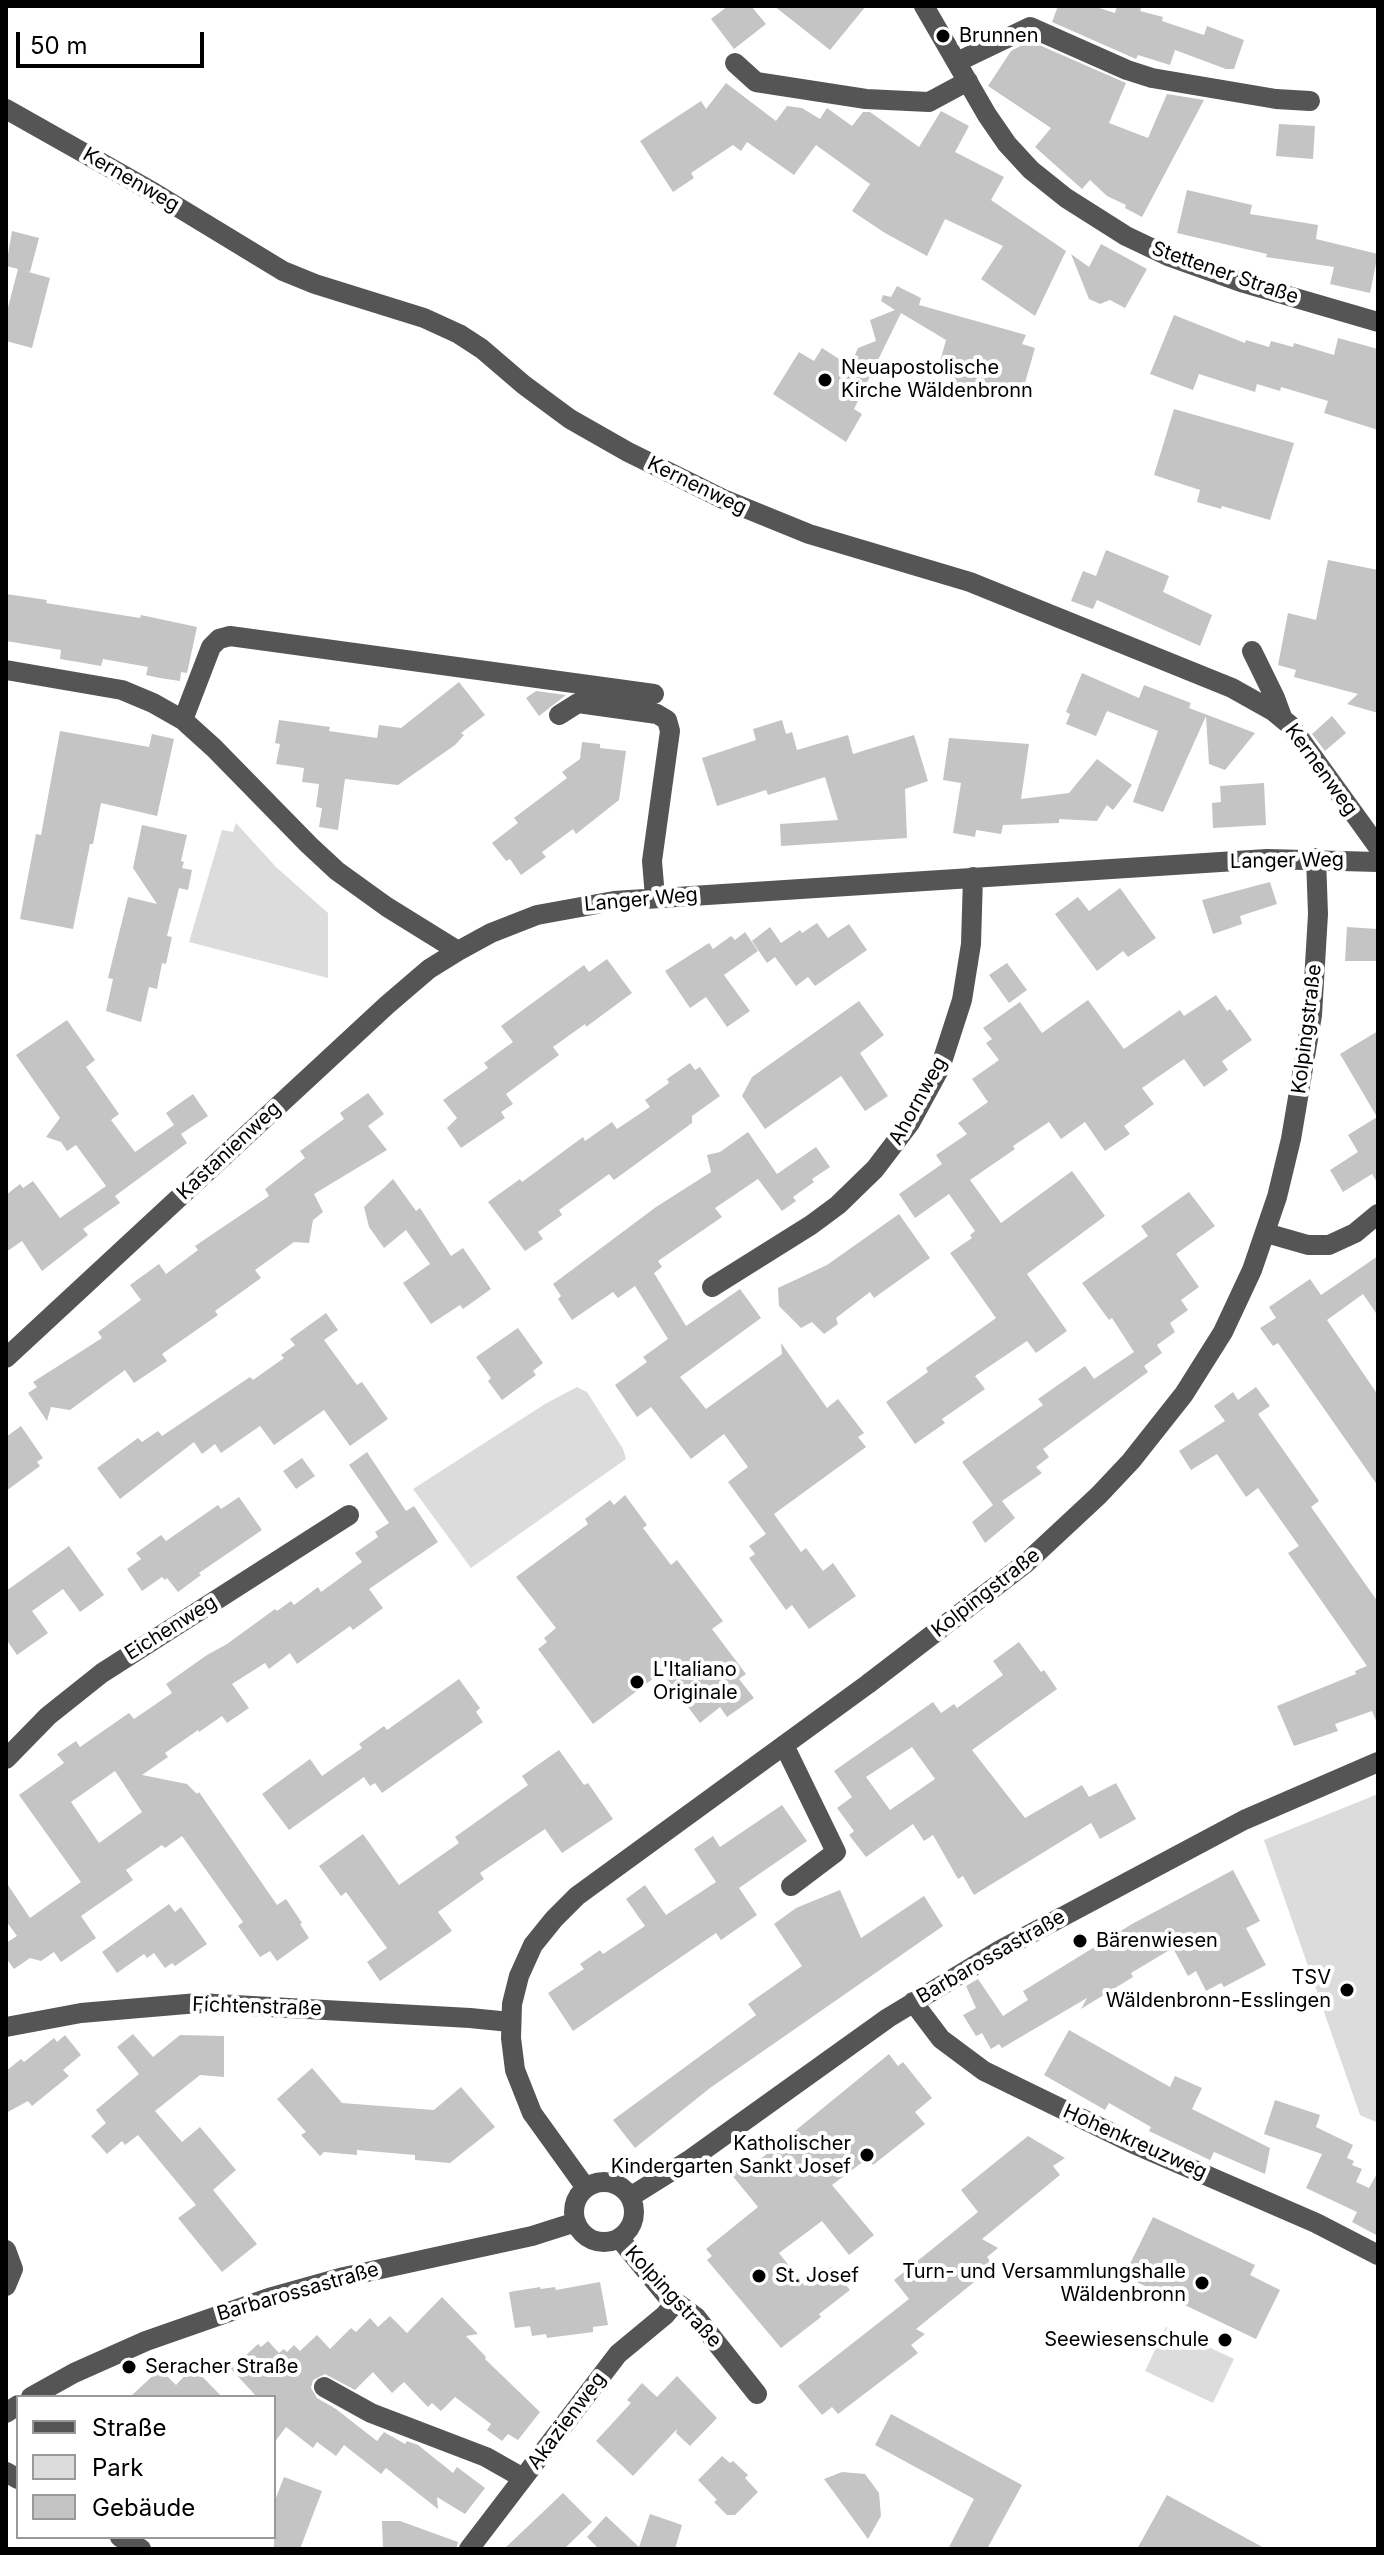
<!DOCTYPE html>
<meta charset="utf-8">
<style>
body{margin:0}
#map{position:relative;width:1384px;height:2555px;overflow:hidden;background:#fff;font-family:Inter,sans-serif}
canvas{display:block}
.frame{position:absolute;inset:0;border:8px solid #000;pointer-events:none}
.legend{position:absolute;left:16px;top:2395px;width:260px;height:144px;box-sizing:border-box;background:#fff;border:2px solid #999;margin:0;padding:10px 14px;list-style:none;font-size:24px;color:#000}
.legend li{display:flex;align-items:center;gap:16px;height:40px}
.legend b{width:40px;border:2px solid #999}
.scale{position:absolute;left:16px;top:32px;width:188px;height:36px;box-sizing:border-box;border:4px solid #000;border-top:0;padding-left:10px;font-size:24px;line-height:28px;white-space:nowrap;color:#000;-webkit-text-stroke:6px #fff;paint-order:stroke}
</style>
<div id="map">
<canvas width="1384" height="2555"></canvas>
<div class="frame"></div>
<ul class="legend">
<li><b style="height:10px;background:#555"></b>Straße</li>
<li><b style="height:22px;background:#dcdcdc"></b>Park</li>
<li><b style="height:22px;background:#c4c4c4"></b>Gebäude</li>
</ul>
<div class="scale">50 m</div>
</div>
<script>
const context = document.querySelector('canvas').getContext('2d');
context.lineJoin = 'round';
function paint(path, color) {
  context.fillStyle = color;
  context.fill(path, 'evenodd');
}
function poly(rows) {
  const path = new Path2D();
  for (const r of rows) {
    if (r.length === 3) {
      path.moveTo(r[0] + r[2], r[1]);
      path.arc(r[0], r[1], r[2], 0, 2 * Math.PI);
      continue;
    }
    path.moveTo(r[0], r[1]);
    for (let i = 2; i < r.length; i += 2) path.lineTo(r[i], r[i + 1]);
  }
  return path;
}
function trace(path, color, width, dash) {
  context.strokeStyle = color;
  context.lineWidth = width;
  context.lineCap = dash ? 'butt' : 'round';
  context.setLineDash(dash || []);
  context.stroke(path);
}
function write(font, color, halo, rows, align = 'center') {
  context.font = font + ' Inter,sans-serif';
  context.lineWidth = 8;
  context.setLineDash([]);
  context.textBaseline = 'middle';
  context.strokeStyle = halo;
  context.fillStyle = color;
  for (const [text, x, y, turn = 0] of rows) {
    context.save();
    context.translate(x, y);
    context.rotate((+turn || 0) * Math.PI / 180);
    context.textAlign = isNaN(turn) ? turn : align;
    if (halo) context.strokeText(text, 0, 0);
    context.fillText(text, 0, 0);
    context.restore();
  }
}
paint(poly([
 [236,823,276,867,328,913,328,978,189,942,222,830,233,832],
 [577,1387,587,1392,623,1449,626,1459,471,1568,413,1489,545,1404],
 [1378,1794,1378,2123,1360,2115,1264,1840],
 [1166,2327,1234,2359,1213,2403,1145,2371]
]), '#dcdcdc');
paint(poly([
 [728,6,751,6,766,24,734,49,711,19],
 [774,6,866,6,830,50],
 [1058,6,1093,6,1115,13,1117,6,1142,6,1140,11,1163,17,1162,21,1204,35,1207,26,1244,40,1234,69,1226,69,1175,50,1170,65,1138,55,1136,59,1052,22],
 [1030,41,1126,83,1109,123,1148,138,1167,94,1204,100,1142,217,1125,208,1126,205,1107,196,1090,180,1082,189,1035,147,1051,128,988,86,1011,51],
 [726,83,776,121,787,106,802,108,820,119,827,108,852,126,863,112,870,112,919,147,941,111,969,126,955,152,1004,177,991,200,1066,251,1035,316,981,279,1003,246,945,219,927,256,885,233,852,211,870,184,816,145,794,175,747,142,741,151,733,145,691,173,694,178,673,192,640,141,701,101,706,109],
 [1279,124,1315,126,1313,159,1276,156],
 [1187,190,1252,205,1250,214,1318,225,1316,239,1378,254,1370,293,1330,284,1334,267,1266,257,1267,254,1177,233],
 [12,231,39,238,30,272,25,271,50,278,32,348,6,341,6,315,18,269,6,266],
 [1101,244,1147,269,1125,308,1110,300,1100,304,1089,299,1071,254,1089,267],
 [897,286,921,298,919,305,1026,335,1022,344,1035,348,1021,397,1000,391,999,396,950,382,952,376,937,372,946,340,901,313,854,409,862,414,846,442,773,394,799,352,814,361,822,348,850,366,858,348,876,341,870,320,895,310,881,301,883,295,891,297],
 [1174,315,1245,343,1246,340,1269,347,1271,341,1293,347,1294,343,1334,355,1338,338,1378,349,1378,430,1324,413,1328,401,1281,387,1280,391,1257,384,1255,392,1199,374,1193,390,1150,374],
 [1174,409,1294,443,1270,520,1222,506,1221,509,1197,502,1200,490,1154,475],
 [1106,550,1169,576,1163,592,1212,615,1200,646,1097,600,1093,609,1071,601,1083,571,1096,576],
 [1328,560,1378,570,1378,713,1347,704,1358,694,1294,677,1296,670,1278,665,1288,613,1316,620],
 [6,594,47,600,46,603,140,618,141,615,197,627,187,673,181,672,180,681,160,678,146,675,148,667,103,659,101,666,84,663,60,659,61,650,6,641],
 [1082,673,1139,698,1144,685,1191,703,1189,708,1255,733,1225,770,1209,764,1206,716,1163,812,1133,802,1158,731,1107,711,1096,736,1066,724,1070,714,1066,712],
 [459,682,485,715,461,733,464,735,455,745,398,785,345,779,338,830,319,827,322,808,316,807,319,784,302,782,304,768,276,764,280,744,275,743,279,720,330,727,329,731,377,738,379,725,401,728],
 [536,691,566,695,539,716,526,698],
 [1332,716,1346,733,1325,751,1312,734],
 [782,720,786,734,792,732,797,750,848,735,853,754,914,735,928,781,905,789,907,838,781,846,780,824,838,820,825,777,768,795,766,790,717,806,702,758,756,740,753,729],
 [60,731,149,747,152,734,174,739,157,816,101,803,93,844,90,844,73,929,20,919,36,834,41,835],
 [949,738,1029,744,1021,799,1069,793,1097,759,1132,785,1113,810,1107,805,1097,821,1059,819,1059,823,1003,825,1001,834,976,830,975,837,953,833,961,783,943,780],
 [582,742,600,744,600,748,626,751,619,800,576,834,573,829,542,852,546,857,521,875,510,859,506,861,492,843,518,823,514,818,567,778,562,772,580,759],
 [1264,783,1266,825,1213,828,1212,803,1221,802,1220,786],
 [142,825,187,835,181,861,184,862,182,868,192,870,188,890,179,888,167,936,172,937,166,964,162,963,157,989,149,987,141,1022,106,1011,113,979,108,978,128,897,157,904,133,868],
 [1270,882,1277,904,1240,916,1242,924,1213,934,1202,900],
 [1120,888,1156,938,1128,957,1123,951,1097,971,1055,914,1078,897,1089,911],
 [817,923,828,938,849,924,867,950,815,986,808,977,796,986,775,957,767,963,752,941,770,927,781,943,800,930,802,933],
 [1347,927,1378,929,1378,961,1345,961],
 [745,932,758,951,724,975,750,1011,727,1027,706,997,690,1008,665,971,709,943,713,949,731,936,735,940],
 [607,959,632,993,586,1027,585,1024,553,1047,559,1055,506,1094,513,1104,501,1112,505,1118,461,1148,447,1128,457,1118,443,1100,488,1068,484,1063,513,1042,501,1026,584,965,589,972],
 [1007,963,1027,990,1009,1003,989,975],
 [1216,995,1227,1011,1230,1009,1252,1040,1222,1061,1228,1070,1204,1087,1184,1059,1142,1088,1154,1104,1124,1126,1130,1134,1105,1151,1085,1122,1061,1139,1049,1122,1013,1146,1015,1149,970,1180,1001,1223,1072,1171,1105,1216,1027,1274,1067,1331,1036,1353,1027,1341,975,1376,985,1389,942,1419,945,1423,915,1444,886,1402,928,1372,926,1368,996,1318,950,1253,972,1238,970,1235,975,1231,949,1194,915,1218,899,1194,942,1164,936,1155,967,1134,958,1123,988,1102,972,1079,999,1060,986,1043,992,1039,983,1028,1020,1002,1042,1033,1088,1000,1124,1049,1180,1010,1184,1016],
 [859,1001,884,1035,860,1053,888,1096,865,1111,841,1076,765,1129,742,1096,752,1077],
 [67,1020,95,1060,86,1067,119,1114,111,1120,135,1152,174,1125,166,1113,193,1094,208,1116,181,1134,187,1143,115,1196,120,1203,83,1229,88,1235,42,1271,22,1241,6,1252,6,1195,20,1184,23,1188,33,1181,60,1218,106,1186,76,1145,67,1151,61,1142,46,1137,60,1118,16,1055],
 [1378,1031,1378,1184,1372,1174,1343,1192,1330,1170,1358,1152,1348,1135,1377,1117,1340,1054],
 [690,1063,695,1070,700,1067,720,1096,692,1116,692,1123,614,1180,609,1174,559,1210,562,1215,538,1232,543,1239,525,1251,488,1202,520,1179,522,1182,583,1137,585,1141,612,1122,617,1129,650,1107,645,1100,669,1083,667,1079],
 [368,1093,384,1114,368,1126,387,1150,314,1194,323,1212,313,1220,309,1243,294,1242,255,1270,261,1278,215,1311,218,1315,162,1354,167,1361,134,1383,125,1370,70,1410,51,1407,47,1421,28,1393,37,1387,33,1382,102,1338,98,1332,141,1300,130,1285,159,1264,166,1274,198,1250,195,1246,269,1196,265,1189,305,1158,300,1151,344,1119,340,1113],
 [748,1132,777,1174,816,1147,830,1167,812,1179,814,1182,793,1197,796,1201,782,1211,758,1179,715,1208,722,1217,658,1261,662,1267,654,1273,686,1326,740,1289,761,1318,680,1377,706,1409,782,1354,781,1343,827,1408,838,1399,864,1433,858,1437,866,1447,774,1514,801,1552,806,1548,823,1571,833,1563,856,1596,809,1629,792,1605,786,1610,749,1558,755,1554,749,1546,766,1534,728,1482,748,1467,724,1434,691,1459,651,1407,637,1417,615,1385,647,1362,643,1357,668,1339,635,1286,618,1298,613,1292,572,1320,558,1299,561,1296,553,1284,656,1207,711,1172,707,1155,720,1152],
 [393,1179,416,1211,420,1208,451,1256,463,1248,491,1289,463,1309,460,1305,431,1324,403,1283,430,1264,406,1230,384,1248,369,1227,364,1207],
 [1189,1192,1215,1226,1176,1254,1199,1287,1181,1300,1188,1310,1170,1323,1175,1332,1157,1345,1162,1353,1144,1366,1148,1372,1043,1449,1049,1457,1036,1467,1042,1473,1002,1501,1015,1518,985,1543,972,1522,993,1505,962,1462,1043,1405,1038,1399,1085,1366,1094,1379,1134,1352,1112,1318,1109,1320,1082,1283,1148,1236,1141,1226],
 [899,1214,930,1258,874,1298,870,1292,836,1318,838,1324,824,1334,812,1322,801,1328,779,1306,778,1288,827,1265],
 [1378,1256,1378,1316,1363,1294,1327,1320,1378,1395,1378,1486,1278,1343,1273,1346,1260,1328,1276,1318,1269,1307,1310,1279,1321,1295],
 [326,1313,338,1330,324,1340,357,1385,362,1382,388,1419,350,1446,324,1410,274,1445,260,1426,221,1453,215,1444,202,1454,194,1442,120,1499,97,1468,138,1438,142,1442,158,1431,162,1436,250,1377,253,1380,284,1358,281,1355,295,1345,290,1339],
 [518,1328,543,1363,533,1371,536,1375,502,1400,488,1381,491,1378,476,1357],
 [1256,1387,1270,1406,1258,1414,1319,1501,1311,1507,1378,1602,1378,1725,1372,1711,1335,1724,1338,1731,1294,1746,1277,1706,1356,1674,1355,1671,1367,1666,1288,1553,1299,1546,1258,1488,1246,1497,1217,1454,1191,1470,1179,1451,1225,1421,1214,1406,1233,1392,1238,1400],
 [21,1426,43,1458,37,1462,40,1466,6,1491,6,1437],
 [367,1452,406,1511,414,1506,438,1542,369,1589,383,1608,353,1630,350,1626,297,1664,290,1653,269,1669,265,1663,232,1684,249,1708,227,1723,222,1716,199,1732,198,1730,165,1753,168,1757,142,1775,187,1784,197,1794,199,1792,277,1905,286,1899,302,1923,300,1924,309,1938,277,1961,270,1951,260,1957,238,1926,243,1922,182,1836,165,1848,162,1845,126,1870,133,1880,81,1916,96,1938,61,1962,54,1952,41,1961,30,1958,14,1969,6,1958,6,1943,17,1936,6,1921,6,1882,30,1918,81,1882,19,1795,64,1763,57,1754,76,1741,80,1747,129,1713,134,1719,172,1693,166,1684,207,1655,227,1644,275,1609,277,1611,291,1601,294,1605,318,1587,321,1592,362,1562,355,1553,378,1537,375,1532,389,1523,349,1465],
 [115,1771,142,1812,99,1843,71,1802],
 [302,1458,315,1476,296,1489,283,1471],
 [625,1495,647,1525,643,1528,671,1565,677,1560,723,1621,712,1629,746,1674,739,1679,754,1698,727,1717,720,1707,700,1723,662,1672,593,1724,538,1649,547,1642,544,1638,556,1628,516,1577,588,1524,585,1519,610,1500,614,1505],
 [239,1497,262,1530,199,1573,201,1575,178,1592,167,1578,165,1580,162,1577,142,1591,127,1569,141,1559,136,1553,161,1535,166,1541,218,1505,221,1509],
 [69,1546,104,1595,80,1612,63,1589,32,1611,48,1633,17,1655,6,1639,6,1591],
 [1019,1642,1041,1672,1044,1670,1057,1689,972,1750,1025,1818,1082,1785,1089,1797,1116,1783,1136,1819,1100,1839,1091,1823,974,1895,963,1876,958,1879,933,1835,924,1841,913,1824,866,1857,849,1835,854,1831,837,1808,852,1797,834,1771,933,1702,941,1713,954,1704,957,1708,1003,1675,993,1661],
 [912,1747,935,1779,890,1810,866,1777],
 [459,1679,480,1708,476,1712,483,1722,382,1793,375,1783,370,1786,364,1777,289,1830,262,1794,310,1759,322,1776,362,1748,359,1744,384,1726,387,1730],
 [559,1750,584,1785,588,1783,613,1819,562,1853,545,1829,480,1873,484,1879,438,1912,452,1931,380,1981,367,1962,387,1948,346,1892,341,1896,319,1866,363,1834,399,1885,459,1843,455,1837,528,1785,522,1776],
 [782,1805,807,1841,739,1888,757,1915,721,1940,716,1933,573,2031,548,1993,584,1969,580,1964,600,1950,603,1954,645,1926,626,1899,645,1885,666,1915,716,1882,694,1849,713,1836,720,1847],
 [1233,1870,1260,1921,1246,1928,1266,1965,1224,1987,1221,1983,1206,1991,1196,1971,1188,1976,1173,1948,1131,1973,1133,1977,1081,2009,1087,1998,1002,2048,999,2044,991,2049,982,2033,976,2036,963,2015,976,2008,966,1986,978,1979,1003,2016,1028,2000,1023,1991,1132,1924],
 [840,1890,861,1938,924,1896,943,1926,710,2088,635,2148,613,2120,756,2015,748,2004,802,1966,774,1924,796,1908],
 [169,1904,175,1912,181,1907,207,1944,175,1966,172,1963,165,1968,154,1953,147,1958,144,1954,117,1973,102,1952],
 [1069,2030,1170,2087,1175,2076,1202,2088,1192,2109,1270,2148,1265,2174,1214,2152,1210,2160,1149,2131,1151,2127,1109,2103,1105,2110,1044,2075],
 [133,2034,153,2057,180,2035,224,2036,224,2077,200,2075,155,2111,182,2142,200,2127,236,2170,213,2190,257,2244,222,2272,178,2218,196,2205,138,2135,125,2145,122,2141,107,2154,91,2136,106,2123,96,2110,139,2074,117,2047],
 [65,2035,81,2055,63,2070,69,2076,32,2106,28,2101,6,2113,6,2071,21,2059,24,2062,54,2038,57,2042],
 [889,2054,898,2066,903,2062,932,2098,915,2112,925,2124,873,2165,868,2158,832,2185,874,2235,849,2255,822,2221,779,2253,805,2286,831,2267,850,2290,819,2314,821,2317,781,2348,707,2260,712,2256,706,2249,758,2207,731,2174,752,2157,757,2162],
 [312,2068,342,2103,434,2110,461,2087,495,2127,450,2163,415,2160,415,2155,357,2150,357,2155,324,2152,320,2156,301,2135,306,2132,277,2099],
 [1275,2100,1320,2115,1316,2127,1353,2145,1347,2158,1354,2161,1352,2165,1362,2169,1356,2182,1369,2188,1378,2172,1378,2236,1352,2222,1357,2212,1306,2188,1322,2154,1264,2134],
 [1028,2136,1065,2158,1053,2166,1060,2175,982,2239,998,2248,987,2257,994,2266,916,2329,925,2334,911,2345,918,2353,838,2414,832,2407,822,2415,798,2386,909,2299,894,2280,978,2212,961,2190],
 [1153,2217,1255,2265,1250,2275,1280,2290,1256,2339,1124,2276],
 [600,2282,608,2325,593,2327,593,2332,547,2338,546,2334,532,2336,530,2326,515,2328,509,2292,540,2287,541,2289,555,2287,556,2290],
 [442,2297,478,2334,466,2336,486,2357,485,2359,540,2412,518,2440,508,2434,502,2441,487,2430,491,2424,455,2397,441,2411,432,2403,428,2407,404,2382,392,2393,373,2372,355,2390,325,2374,313,2380,311,2388,317,2398,336,2409,377,2441,384,2432,405,2444,407,2441,418,2445,453,2473,457,2467,485,2488,465,2514,437,2497,438,2509,386,2468,381,2474,344,2445,336,2456,317,2442,313,2448,286,2427,274,2443,274,2397,257,2397,231,2369,258,2344,261,2347,268,2341,279,2353,284,2349,287,2352,294,2345,300,2351,317,2335,330,2349,351,2328,356,2332,370,2318,378,2327,390,2316,407,2333],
 [193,2367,222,2397,130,2397,160,2369,176,2385],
 [677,2376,717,2418,690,2446,676,2433,677,2429,633,2476,596,2441,631,2403,627,2400,642,2383,657,2397],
 [891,2414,1022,2485,987,2549,948,2549,974,2499,875,2445],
 [722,2456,730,2463,733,2461,748,2475,745,2478,758,2492,735,2515,727,2515,714,2502,717,2500,698,2480],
 [842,2472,865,2474,879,2493,881,2516,868,2539,824,2479],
 [284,2477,322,2491,300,2549,274,2549,274,2503],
 [563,2493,592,2522,564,2549,504,2549],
 [1167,2495,1266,2549,1137,2549],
 [650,2514,682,2525,675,2549,599,2549,587,2537,606,2516,639,2547],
 [382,2521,400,2521,458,2542,456,2549,383,2549]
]), '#c4c4c4');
trace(poly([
 [924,6,987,115,1007,144,1031,170,1066,198,1126,236,1168,256,1244,283,1378,322],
 [957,62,1030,27,1127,70,1152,78,1276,99,1310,101],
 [735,63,756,82,866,99,929,102,968,81],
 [6,109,153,192,283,271,315,284,424,318,459,334,482,349,524,385,570,419,628,452,723,499,809,534,970,582,1232,688,1273,711,1290,725,1378,847],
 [1252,651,1275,698,1282,717],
 [6,670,122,690,153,703,183,720,214,748,309,845,337,871,387,907,458,951,491,933,537,915,614,901,1267,859,1378,862],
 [559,715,578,703,657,714,667,720,670,731,652,861,655,897],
 [183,720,211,647,219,639,230,636,654,694],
 [1266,1233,1308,1245,1329,1245,1355,1233,1378,1214],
 [712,1287,811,1225,838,1205,875,1169,910,1123,940,1068,962,1000,971,944,973,877],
 [6,1358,387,1005,429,969,458,951],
 [784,1745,836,1852,791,1886],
 [6,1759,48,1716,102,1673,349,1515],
 [913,2002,941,2039,984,2071,1134,2144,1316,2223,1378,2255],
 [6,2027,81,2013,198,2003,470,2018,510,2022],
 [604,2212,30],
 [586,2188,532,2113,515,2070,511,2038,512,2004,519,1976,533,1945,554,1919,577,1896,868,1684,1026,1563,1099,1495,1131,1461,1184,1394,1223,1332,1252,1270,1277,1197,1291,1139,1312,1015,1318,914,1316,858],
 [630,2197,691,2159,888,2018,1000,1950,1244,1820,1378,1762],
 [619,2238,665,2294,696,2317,757,2394],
 [6,2250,13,2269,6,2286],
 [324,2387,371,2413,486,2457,523,2478],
 [31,2397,74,2373,146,2341,269,2298,344,2277,532,2236,576,2222],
 [6,2413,18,2405],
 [6,2472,18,2479],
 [120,2537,141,2549],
 [469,2549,618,2354,665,2315,675,2303]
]), '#555', 20);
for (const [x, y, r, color] of [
 [943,36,8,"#000"],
 [825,380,8,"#000"],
 [637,1682,8,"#000"],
 [1080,1941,8,"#000"],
 [1347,1990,8,"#000"],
 [867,2155,8,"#000"],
 [759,2276,8,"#000"],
 [1202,2283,8,"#000"],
 [1225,2340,8,"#000"],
 [129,2367,8,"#000"]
]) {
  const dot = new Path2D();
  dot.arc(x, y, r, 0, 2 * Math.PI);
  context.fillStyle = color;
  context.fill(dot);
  trace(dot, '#fff', 3);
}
write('20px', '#000', '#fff', [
 ["Brunnen",959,36],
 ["Neuapostolische",841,368],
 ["Kirche Wäldenbronn",841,391],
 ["L'Italiano",653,1670],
 ["Originale",653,1693],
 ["Bärenwiesen",1096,1941],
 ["TSV",1331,1978,"right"],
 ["Wäldenbronn-Esslingen",1331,2001,"right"],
 ["Katholischer",851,2144,"right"],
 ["Kindergarten Sankt Josef",851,2167,"right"],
 ["Turn- und Versammlungshalle",1186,2272,"right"],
 ["Wäldenbronn",1186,2295,"right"],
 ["St. Josef",775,2276],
 ["Seewiesenschule",1209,2340,"right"],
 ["Seracher Straße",145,2367]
], 'left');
write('20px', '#000', '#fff', [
 ["Kernenweg",131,180,30],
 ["Stettener Straße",1225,273,19],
 ["Kernenweg",697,486,26],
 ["Kernenweg",1321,770,54],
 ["Langer Weg",1287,861,-1],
 ["Langer Weg",641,900,-5],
 ["Kolpingstraße",1307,1029,-83],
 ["Ahornweg",918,1101,-61],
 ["Kastanienweg",229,1151,-43],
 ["Kolpingstraße",986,1593,-38],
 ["Eichenweg",171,1628,-32],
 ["Barbarossastraße",991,1957,-30],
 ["Fichtenstraße",257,2007,2],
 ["Hohenkreuzweg",1135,2142,24],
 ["Barbarossastraße",298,2292,-16],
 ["Kolpingstraße",673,2297,47],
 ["Akazienweg",567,2421,-53]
]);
</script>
